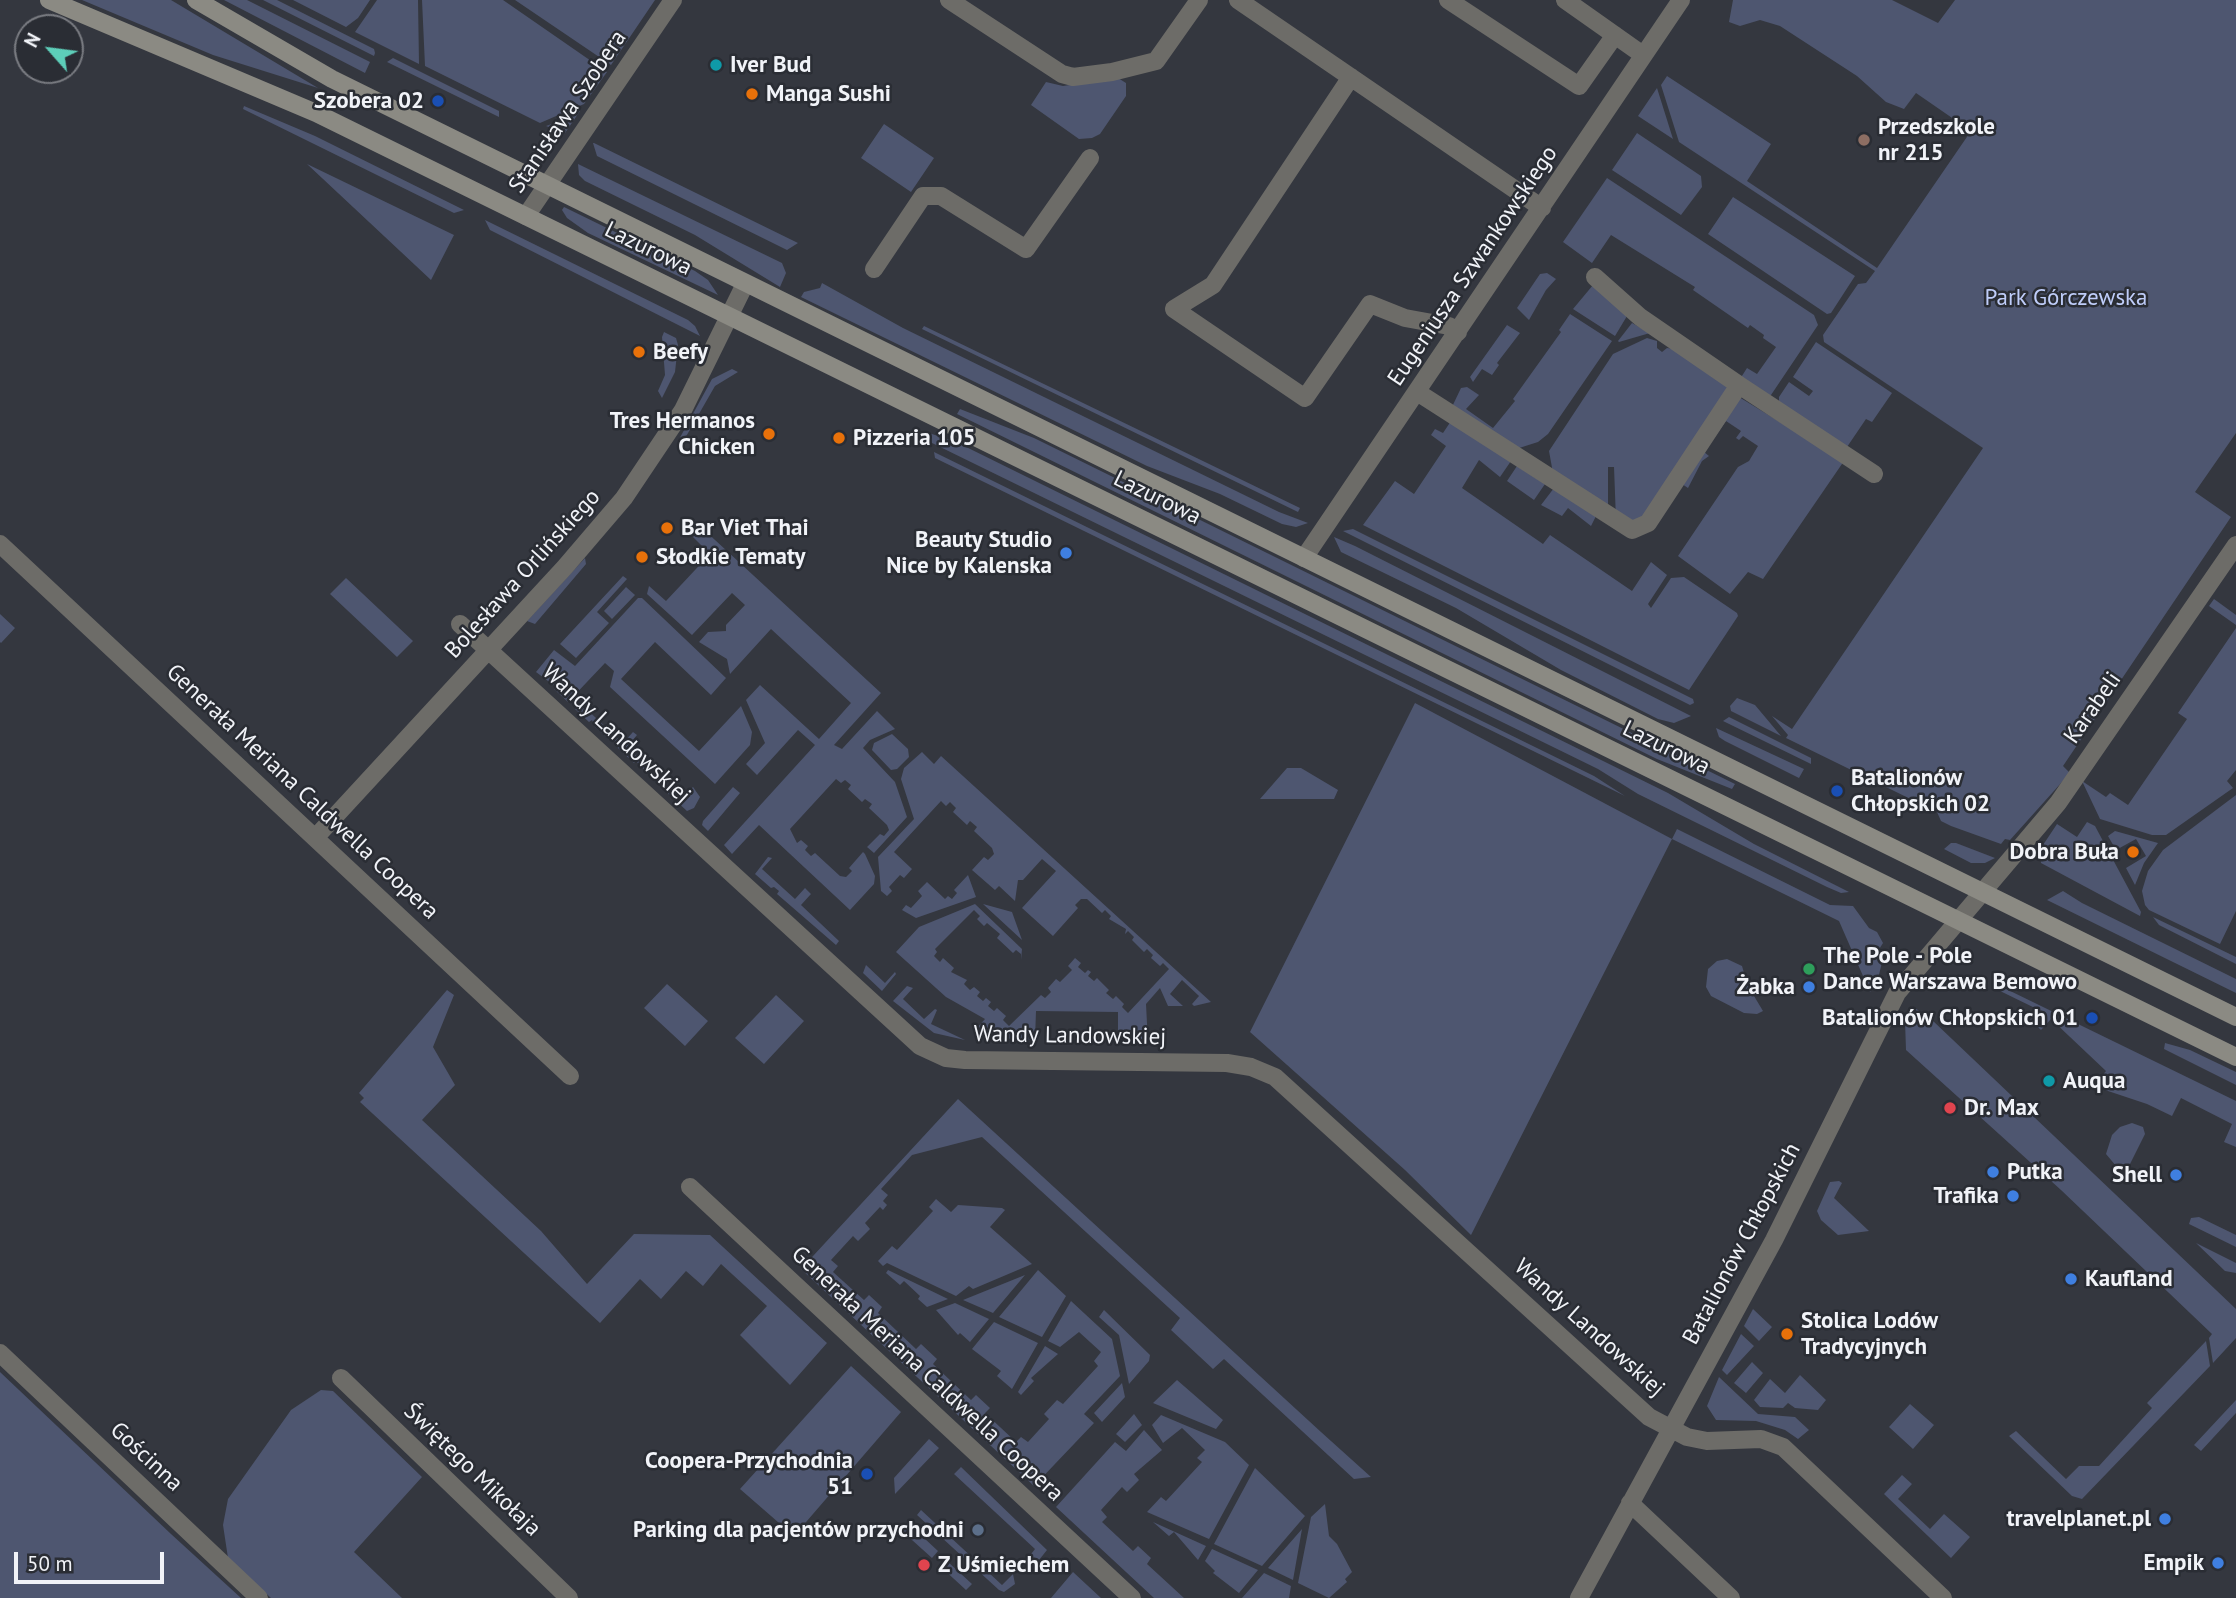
<!DOCTYPE html>
<meta charset="utf-8">
<style>
body{margin:0}
#map{position:relative;width:2236px;height:1598px;overflow:hidden;background:#34373f;font-family:"PT Sans",sans-serif}
canvas{display:block}
.north{position:absolute;left:14px;top:14px;width:70px;height:70px;box-sizing:border-box;background:#2a2d34;border:2px solid #7a7c82;border-radius:50%;rotate:298deg;font-size:19px;font-weight:700;line-height:28px;text-align:center;color:#f1f3f8}
.north::after{content:'';display:block;margin:auto;width:24px;height:32px;background:#5dceb9;clip-path:polygon(50% 0,100% 100%,50% 72%,0 100%)}
.scale{position:absolute;left:14px;top:1552px;width:150px;height:32px;box-sizing:border-box;border:4px solid #f1f3f8;border-top:0;padding-left:9px;font-size:21px;line-height:24px;white-space:nowrap;color:#f1f3f8;-webkit-text-stroke:5px #2a2d34;paint-order:stroke}
</style>
<div id="map">
<canvas width="2236" height="1598"></canvas>
<div class="north">N</div>
<div class="scale">50 m</div>
</div>
<script>
const context = document.querySelector('canvas').getContext('2d');
context.lineJoin = 'round';
function paint(path, color) {
  context.fillStyle = color;
  context.fill(path, 'evenodd');
}
function poly(rows) {
  const path = new Path2D();
  for (const r of rows) {
    path.moveTo(r[0], r[1]);
    for (let i = 2; i < r.length; i += 2) path.lineTo(r[i], r[i + 1]);
  }
  return path;
}
function trace(path, color, width, dash) {
  context.strokeStyle = color;
  context.lineWidth = width;
  context.lineCap = dash ? 'butt' : 'round';
  context.setLineDash(dash || []);
  context.stroke(path);
}
function write(font, color, halo, rows, align = 'center') {
  context.font = font + ' "PT Sans",sans-serif';
  context.lineWidth = 5;
  context.setLineDash([]);
  context.textBaseline = 'middle';
  context.strokeStyle = halo;
  context.fillStyle = color;
  for (const [text, x, y, turn = 0] of rows) {
    context.save();
    context.translate(x, y);
    context.rotate((+turn || 0) * Math.PI / 180);
    context.textAlign = isNaN(turn) ? turn : align;
    if (halo) context.strokeText(text, 0, 0);
    context.fillText(text, 0, 0);
    context.restore();
  }
}
paint(poly([
 [82,0,171,0,318,88,213,55],
 [224,0,247,0,370,62,365,73],
 [263,0,277,0,374,49,375,53,374,56],
 [293,0,370,0,358,18,346,27],
 [377,0,418,0,419,64,355,32],
 [422,0,503,0,607,72,584,104,540,123,425,66],
 [515,0,655,0,611,65],
 [1733,0,1892,0,1938,23,1955,0,2236,0,2236,433,2195,492,2231,517,2063,766,2070,773,2010,840,2005,839,2001,844,1951,826,1941,821,1937,812,1786,738,1788,735,1772,716,1792,729,1983,448,1824,342,1823,335,1858,284,1866,283,1875,271,1679,142,1661,85,1667,76,1771,144,1747,181,1877,268,1971,131,1916,93,1904,109,1886,102,1857,76,1780,26,1760,20,1740,26,1729,22],
 [393,58,499,111,499,117,387,62],
 [1118,78,1126,83,1126,96,1100,134,1092,138,1079,139,1031,105,1046,82,1063,86],
 [1657,88,1673,139,1638,116],
 [244,106,315,136,464,210,454,213,243,109],
 [580,111,565,133,546,126,563,120],
 [884,124,934,158,911,192,861,158],
 [1637,133,1701,176,1702,187,1681,215,1612,170],
 [593,143,594,143,798,243,787,250,597,156],
 [307,164,454,235,431,280],
 [578,164,782,263,786,273,780,287,695,235,585,181,579,175],
 [1607,178,1814,315,1818,325,1771,395,1765,395,1740,379,1747,368,1757,374,1776,347,1763,338,1764,335,1750,325,1748,328,1693,290,1695,287,1611,235,1592,263,1563,242],
 [1733,197,1855,276,1831,313,1827,314,1708,234],
 [564,207,695,271,708,280,718,295,588,233,567,218,562,210],
 [485,220,688,320,695,326,700,336,490,230],
 [1547,273,1556,279,1546,290,1529,320,1517,308,1540,274],
 [822,283,903,328,1279,512,1308,523,1296,527,1282,524,1220,494,1147,466,801,297,804,292,820,288],
 [1593,285,1627,316,1615,336,1573,309],
 [1570,314,1612,341,1548,434,1538,442,1516,449,1451,409,1461,388,1467,387,1479,395,1466,409,1493,428,1515,401,1513,399,1561,332,1559,330],
 [1632,323,1650,333,1619,342,1618,341],
 [1507,325,1520,333,1497,363,1499,365,1492,375,1482,369,1473,382,1470,377],
 [924,326,1300,508,1298,512,922,329],
 [664,332,676,338,678,345,675,372,662,398,658,391,665,375,662,337],
 [1647,338,1657,341,1657,348,1662,352,1667,348,1674,349,1726,383,1728,393,1642,521,1616,520,1614,467,1608,467,1608,515,1553,473,1549,451,1613,354],
 [1816,342,1892,393,1872,422,1866,419,1847,447,1779,404,1779,397,1789,382,1809,396,1813,391,1793,377],
 [732,369,738,372,715,386,684,440,677,443,712,379],
 [1739,397,1844,461,1763,579,1748,572,1730,594,1678,556,1738,467,1749,461,1758,446,1743,436,1739,440,1736,438,1741,431,1726,421,1704,452,1709,456,1702,461,1688,488,1679,482],
 [960,409,1034,438,1735,784,1732,789,1657,759,957,414],
 [1451,421,1511,461,1500,477,1479,460,1462,488,1543,544,1550,535,1632,591,1651,562,1667,575,1648,604,1651,608,1671,578,1684,577,1737,613,1738,616,1689,690,1363,525,1395,481,1414,494,1446,446,1431,435,1435,429,1443,433],
 [929,433,956,442,1668,793,1754,844,1849,892,1841,893,1827,887,1638,794,1598,769,932,443],
 [934,452,1594,776,1625,796,935,458],
 [1517,466,1545,484,1534,500,1507,481],
 [1554,488,1596,516,1591,526,1568,508,1562,516,1541,505],
 [702,528,881,693,834,745,842,749,877,711,895,729,870,740,863,748,895,782,907,817,874,853,867,847,880,834,884,836,889,830,887,825,869,808,872,804,865,799,862,802,848,789,851,785,845,780,841,783,836,779,790,829,797,843,801,840,808,846,805,850,811,856,815,853,840,876,846,877,852,871,849,868,863,852,865,854,875,876,874,884,850,910,759,825,732,854,724,845,815,745,798,730,757,775,746,764,765,743,746,700,760,685,819,739,851,703,771,629,730,674,727,659,699,642,708,632,726,631,726,625,745,605,732,593,692,635,647,594,649,586,666,601,710,554,693,537],
 [1353,529,1693,699,1694,703,1690,705,1343,531],
 [1334,537,1355,546,1691,716,1674,723,1658,719,1561,670,1456,608,1341,552],
 [585,558,586,564,535,624,527,621],
 [623,576,627,579,597,612,609,623,576,658,560,644],
 [346,578,413,641,397,657,330,594],
 [626,587,635,595,612,619,604,611],
 [638,598,642,598,726,678,711,695,655,642,621,679,699,751,741,706,752,732,750,745,715,784,610,687,614,671,605,663,568,702,554,689,556,687,536,672,554,650,575,666],
 [2214,599,2236,615,2236,625,2209,606],
 [0,614,15,628,1,643,0,642],
 [2236,628,2236,770,2227,781,2233,788,2166,835,2152,835,2100,819,2082,781,2106,797,2110,793,2128,805,2187,719,2178,713],
 [591,692,582,705,623,743,633,732,637,735,627,747,682,798,693,787,700,797,694,808,687,811,662,788,664,786,659,782,657,783,636,761,634,763,618,748,614,740,612,742,595,727,592,720,589,722,575,709],
 [1737,698,1755,705,1781,736,1731,711,1730,706],
 [1415,703,1672,839,1677,829,1830,905,1853,906,1869,928,1877,932,1883,943,1878,951,1884,954,1877,983,1870,992,1839,921,1672,839,1471,1235,1405,1170,1250,1032],
 [1729,717,1811,758,1811,764,1723,721],
 [1716,728,1804,769,1799,778,1725,741,1719,737],
 [892,734,908,749,909,757,897,769,891,770,872,750,874,743],
 [922,752,934,764,941,756,1211,1002,1194,1006,1192,1004,1199,996,1182,980,1170,994,1183,1006,1168,1006,1160,988,1146,1004,1148,1043,1118,1043,1118,1012,1036,1011,1035,1040,975,1037,976,1029,985,1019,946,997,896,952,919,927,975,904,1022,949,1021,960,1021,954,1016,950,1013,953,997,938,1000,934,987,923,984,926,977,919,980,916,974,910,935,949,937,952,934,956,940,962,943,958,954,968,951,972,967,980,964,984,970,990,974,987,980,992,977,996,983,1001,986,998,991,1002,988,1006,994,1011,997,1008,1006,1016,1003,1020,1009,1026,1041,995,1045,998,1051,992,1048,988,1056,979,1060,982,1072,970,1068,966,1075,958,1081,963,1078,967,1085,973,1088,970,1091,972,1088,976,1094,981,1097,978,1109,990,1106,993,1113,999,1116,996,1124,1004,1122,1007,1128,1013,1169,969,1163,963,1160,966,1151,958,1153,955,1147,949,1144,952,1132,940,1134,937,1128,931,1125,934,1126,929,1109,919,1111,916,1105,910,1102,913,1087,899,1081,899,1075,905,1078,908,1053,936,1022,908,1056,871,1042,859,1023,880,1018,880,1015,901,999,886,995,890,972,870,984,857,988,860,994,854,992,848,974,831,977,827,970,821,967,825,953,812,956,808,950,802,946,806,941,801,894,852,912,869,904,878,900,875,889,887,892,891,887,896,881,891,878,857,914,819,901,779,904,768],
 [1287,768,1301,768,1338,790,1334,799,1260,799],
 [733,787,740,793,708,831,702,825,703,821],
 [2236,795,2236,911,2220,944,2149,910,2145,905,2142,891,2148,871,2163,850],
 [2087,822,2095,826,2141,912,2140,916,2041,863,2039,851,2057,824,2077,837],
 [2115,831,2158,843,2144,863,2135,885,2126,868,2146,856,2136,839,2116,850,2108,836],
 [1951,843,1956,843,1995,858,1985,863,1971,863,1944,849],
 [768,857,772,858,762,869,795,899,805,888,811,894,801,905,839,941,836,945,777,894,779,891,774,887,771,888,755,874],
 [968,875,976,897,916,918,902,910,906,905,911,908,922,896,918,891,927,882,945,899,948,896,952,899,957,893,954,890],
 [2063,891,2082,903,2236,979,2236,993,2047,900],
 [983,904,1012,912,1022,940],
 [2153,917,2236,957,2236,964,2159,925],
 [1727,959,1742,966,1748,986,1763,1011,1757,1014,1744,1013,1711,996,1706,987,1708,969,1717,961],
 [866,965,885,983,895,972,896,974,882,991,863,973],
 [667,984,708,1021,685,1046,644,1008],
 [907,986,913,988,903,999,924,1019,935,1009,937,1010,931,1024,965,1040,934,1033,893,1001],
 [2000,986,2236,1101,2236,1147,2224,1142,2232,1124,2181,1098,2172,1116,2147,1104,2105,1090,2096,1083,2106,1071,2051,1019,2041,1030,2030,1020,2039,1010,1998,990],
 [447,990,454,995,433,1047,455,1085,422,1120,541,1231,587,1284,634,1234,710,1235,827,1343,790,1385,740,1335,767,1306,721,1264,703,1286,686,1271,661,1299,640,1279,600,1323,360,1102,364,1098,359,1093],
 [776,995,804,1021,764,1064,735,1038],
 [1915,1008,1932,1020,2236,1309,2236,1338,2213,1363,2209,1338,2212,1334,2061,1190,1906,1050,1905,1021],
 [2165,1043,2190,1050,2236,1072,2236,1085,2164,1049],
 [958,1099,1321,1432,1371,1477,1354,1479,1224,1359,1213,1369,1171,1330,1180,1318,982,1137,912,1155,881,1189,888,1195,883,1201,887,1205,883,1210,880,1207,865,1223,870,1229,858,1241,853,1236,831,1260,838,1266,833,1272,864,1300,869,1295,882,1307,878,1313,916,1349,921,1344,937,1359,933,1364,971,1400,976,1395,990,1408,985,1413,1016,1442,1021,1437,1028,1442,1049,1419,1044,1414,1057,1400,1063,1404,1098,1366,1094,1361,1101,1352,1079,1332,1060,1347,1048,1341,1071,1301,1112,1339,1120,1376,1084,1414,1094,1423,1034,1486,801,1269],
 [2132,1123,2143,1127,2145,1134,2126,1172,2136,1178,2132,1185,2106,1154,2112,1135,2120,1127],
 [1839,1181,1842,1183,1834,1198,1869,1231,1838,1235,1821,1220,1817,1211,1830,1182],
 [936,1199,951,1212,958,1205,1002,1208,1005,1210,990,1227,1032,1264,973,1289,969,1286,956,1296,887,1263,883,1266,878,1261,892,1246,897,1250,933,1211,929,1207],
 [2199,1217,2236,1235,2236,1247,2189,1224,2191,1218],
 [2196,1243,2236,1263,2236,1273,2225,1271],
 [888,1270,948,1299,927,1307,918,1299,920,1296,904,1281,900,1285,886,1273],
 [1038,1270,1066,1296,1042,1337,999,1317],
 [1025,1275,993,1313,963,1300],
 [955,1303,989,1319,970,1342,960,1333,958,1335,936,1310],
 [1753,1309,1772,1327,1759,1341,1744,1326],
 [1104,1310,1150,1355,1149,1361,1129,1384,1119,1335,1099,1317],
 [994,1322,1038,1343,1012,1389,997,1376,1001,1371,972,1349],
 [1741,1334,1754,1346,1727,1375,1722,1370],
 [2206,1341,2210,1366,2082,1499,2072,1496,2009,1436,2016,1431,2066,1479,2079,1466,2099,1466,2152,1408,2147,1403],
 [1045,1346,1058,1354,1031,1378,1034,1381,1021,1395,1018,1392],
 [1752,1362,1763,1373,1746,1393,1734,1383],
 [851,1366,901,1412,794,1536,740,1489],
 [0,1372,171,1534,241,1598,0,1598],
 [1800,1375,1826,1400,1818,1410,1795,1408,1788,1403,1783,1408,1760,1407,1754,1400,1770,1379,1785,1393],
 [1719,1377,1758,1414,1795,1417,1809,1430,1798,1439,1785,1430,1756,1421,1716,1420,1707,1406],
 [1177,1380,1223,1420,1216,1429,1153,1403],
 [1122,1383,1125,1397,1102,1422,1094,1413],
 [321,1390,333,1391,422,1477,354,1552,402,1598,271,1598,228,1558,223,1525,228,1499,291,1410],
 [2236,1400,2236,1413,2201,1451,2194,1445],
 [1910,1404,1934,1425,1913,1449,1889,1427],
 [1134,1414,1142,1425,1125,1442,1116,1434],
 [1161,1415,1225,1442,1249,1465,1209,1539,1147,1512,1161,1497,1166,1501,1202,1462,1197,1458,1205,1450,1182,1428,1163,1443,1152,1425],
 [1144,1430,1162,1450,1134,1474,1139,1480,1127,1492,1122,1487,1101,1510,1107,1517,1102,1522,1133,1551,1138,1546,1151,1558,1147,1564,1184,1598,1154,1598,1056,1507,1115,1442,1126,1451],
 [929,1439,939,1448,895,1494,894,1478],
 [961,1467,1047,1550,1035,1565,1028,1558,1035,1549,954,1474],
 [1255,1468,1305,1516,1262,1566,1214,1544],
 [1902,1475,1912,1484,1898,1499,1930,1529,1944,1514,1970,1537,1951,1558,1884,1494],
 [1325,1504,1329,1536,1337,1544,1352,1572,1345,1579,1347,1582,1329,1598,1298,1583,1311,1517],
 [921,1510,1002,1585,1013,1574,1015,1584,1004,1592,999,1590,917,1515],
 [1153,1522,1206,1546,1198,1560,1174,1532,1169,1536],
 [909,1524,938,1551,932,1558,902,1531],
 [1302,1529,1293,1580,1268,1568],
 [1212,1549,1258,1570,1239,1593,1213,1573,1215,1571,1205,1561],
 [947,1561,972,1584,966,1590,941,1567],
 [1073,1572,1101,1598,1051,1598],
 [1264,1573,1291,1586,1289,1598,1242,1598]
]), '#4e5670');
trace(poly([
 [949,0,1062,74,1073,77,1112,72,1156,61,1199,0],
 [1238,0,1542,208],
 [1448,0,1579,86,1615,35],
 [1565,0,1643,55],
 [1351,77,1213,285,1174,309,1305,398,1370,304,1405,318,1449,326,1458,332],
 [526,216,673,0],
 [874,269,923,196,941,196,1026,249,1090,158],
 [1595,277,1640,317,1739,385],
 [1417,392,1632,530,1648,523,1739,385,1874,474],
 [0,544,570,1076],
 [1304,558,1681,0],
 [460,624,920,1046,946,1058,965,1060,1227,1063,1251,1067,1275,1077,1649,1417,1687,1437,1707,1441,1761,1439,1783,1447,1943,1598],
 [315,838,565,567,624,498,683,410,745,284],
 [690,1187,1132,1598],
 [0,1353,259,1598],
 [341,1378,569,1598],
 [1630,1503,1731,1598],
 [1579,1598,1774,1240,1897,993,2058,803,2236,545]
]), '#6d6c68', 18);
trace(poly([
 [49,0,316,113,2236,1057],
 [196,0,332,79,2236,1017]
]), '#8b8a83', 18);
for (const [x, y, r, color] of [
 [716,65,7,"#0f9aa8"],
 [752,94,7,"#e8710a"],
 [438,101,7,"#1a4fb4"],
 [1864,140,7,"#8d6e63"],
 [639,352,7,"#e8710a"],
 [769,434,7,"#e8710a"],
 [839,438,7,"#e8710a"],
 [667,528,7,"#e8710a"],
 [1066,553,7,"#3f7fe0"],
 [642,557,7,"#e8710a"],
 [1837,791,7,"#1a4fb4"],
 [2133,852,7,"#e8710a"],
 [1809,969,7,"#2e9e5b"],
 [1809,987,7,"#3f7fe0"],
 [2092,1018,7,"#1a4fb4"],
 [2049,1081,7,"#0f9aa8"],
 [1950,1108,7,"#e0444e"],
 [1993,1172,7,"#3f7fe0"],
 [2176,1175,7,"#3f7fe0"],
 [2013,1196,7,"#3f7fe0"],
 [2071,1279,7,"#3f7fe0"],
 [1787,1334,7,"#e8710a"],
 [867,1474,7,"#1a4fb4"],
 [2165,1519,7,"#3f7fe0"],
 [978,1530,7,"#5c6f8a"],
 [2218,1563,7,"#3f7fe0"],
 [924,1565,7,"#e0444e"]
]) {
  const dot = new Path2D();
  dot.arc(x, y, r, 0, 2 * Math.PI);
  context.fillStyle = color;
  context.fill(dot);
  trace(dot, '#2a2d34', 2.5);
}
write('bold 23px', '#f1f3f8', '#2a2d34', [
 ["Iver Bud",730,65],
 ["Manga Sushi",766,94],
 ["Szobera 02",424,101,"right"],
 ["Przedszkole",1878,127],
 ["nr 215",1878,153],
 ["Beefy",653,352],
 ["Tres Hermanos",755,421,"right"],
 ["Chicken",755,447,"right"],
 ["Pizzeria 105",853,438],
 ["Bar Viet Thai",681,528],
 ["Beauty Studio",1052,540,"right"],
 ["Nice by Kalenska",1052,566,"right"],
 ["Słodkie Tematy",656,557],
 ["Batalionów",1851,778],
 ["Chłopskich 02",1851,804],
 ["Dobra Buła",2119,852,"right"],
 ["The Pole - Pole",1823,956],
 ["Dance Warszawa Bemowo",1823,982],
 ["Żabka",1795,987,"right"],
 ["Batalionów Chłopskich 01",2078,1018,"right"],
 ["Auqua",2063,1081],
 ["Dr. Max",1964,1108],
 ["Putka",2007,1172],
 ["Shell",2162,1175,"right"],
 ["Trafika",1999,1196,"right"],
 ["Kaufland",2085,1279],
 ["Stolica Lodów",1801,1321],
 ["Tradycyjnych",1801,1347],
 ["Coopera-Przychodnia",853,1461,"right"],
 ["51",853,1487,"right"],
 ["travelplanet.pl",2151,1519,"right"],
 ["Parking dla pacjentów przychodni",964,1530,"right"],
 ["Empik",2204,1563,"right"],
 ["Z Uśmiechem",938,1565]
], 'left');
write('23px', '#f1f3f8', '#2a2d34', [
 ["Stanisława Szobera",568,112,-56],
 ["Lazurowa",648,249,26],
 ["Eugeniusza Szwankowskiego",1473,266,-56],
 ["Lazurowa",1157,498,26],
 ["Bolesława Orlińskiego",523,574,-48],
 ["Karabeli",2093,708,-55],
 ["Wandy Landowskiej",616,734,43],
 ["Lazurowa",1666,748,26],
 ["Generała Meriana Caldwella Coopera",302,792,43],
 ["Wandy Landowskiej",1070,1036,1],
 ["Batalionów Chłopskich",1742,1244,-62],
 ["Wandy Landowskiej",1589,1328,42],
 ["Generała Meriana Caldwella Coopera",927,1374,43],
 ["Gościnna",146,1457,43],
 ["Świętego Mikołaja",472,1470,44]
]);
write('23px', '#bfcdf9', '#2a2d34', [
 ["Park Górczewska",2066,298]
]);
</script>
